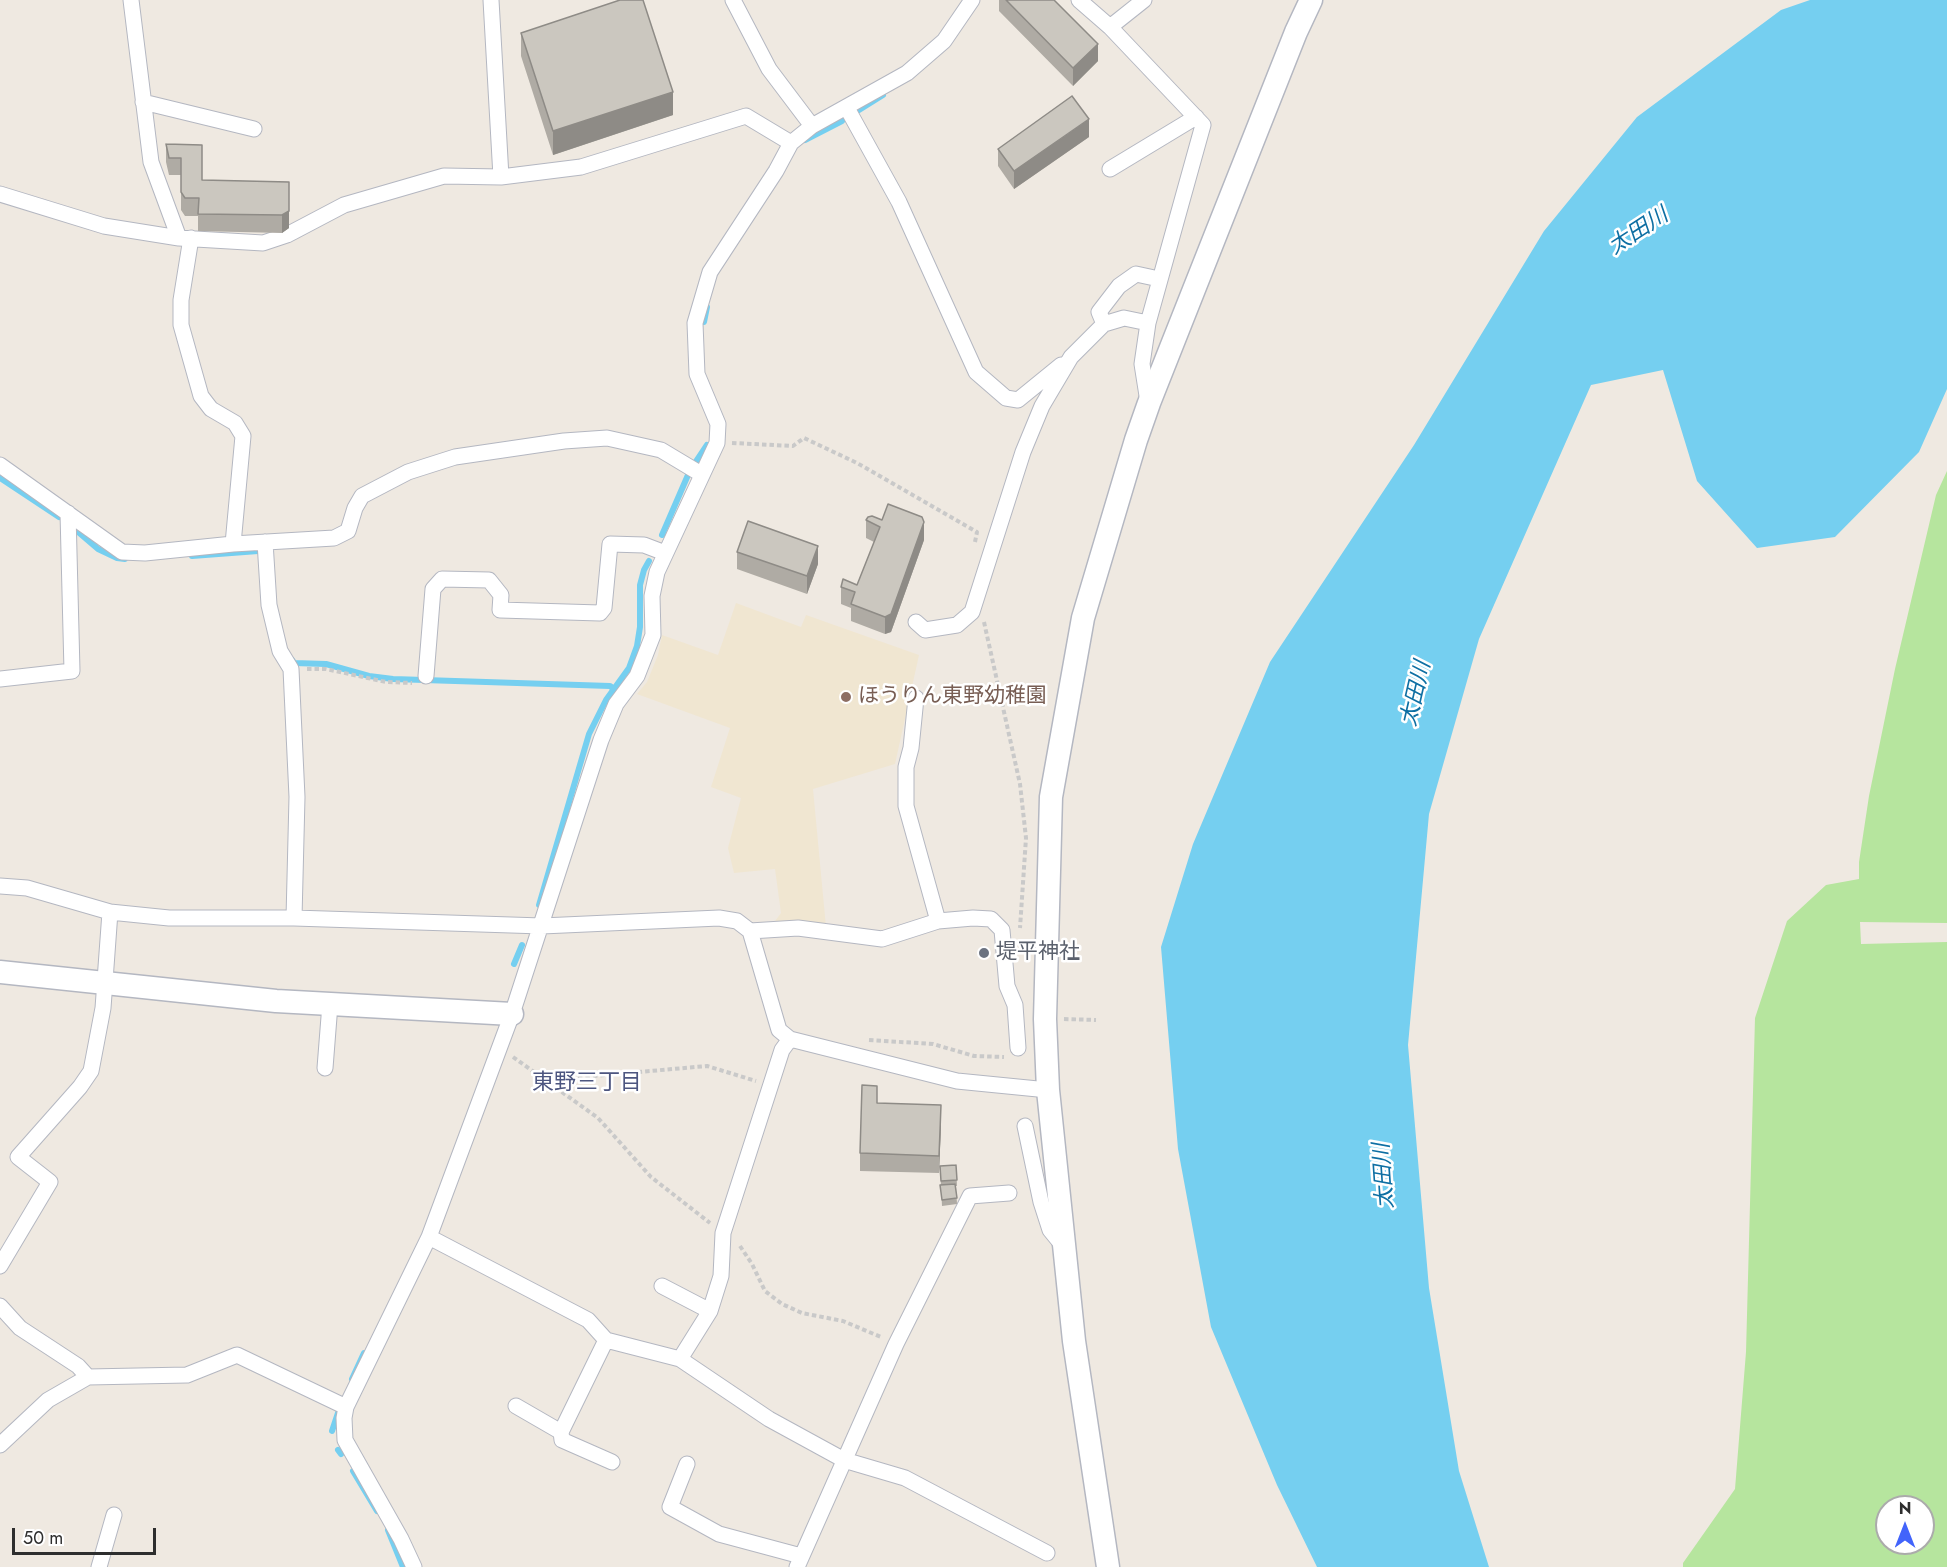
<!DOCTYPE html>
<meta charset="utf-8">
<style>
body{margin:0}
#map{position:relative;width:1947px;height:1567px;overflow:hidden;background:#efe9e1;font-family:Jost,sans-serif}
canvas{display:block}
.north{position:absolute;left:1875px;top:1495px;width:60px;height:60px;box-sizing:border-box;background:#fff;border:2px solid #ababab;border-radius:50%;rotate:0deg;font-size:16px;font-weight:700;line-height:24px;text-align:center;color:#2e2e2e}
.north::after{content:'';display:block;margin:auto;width:21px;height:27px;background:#4264fb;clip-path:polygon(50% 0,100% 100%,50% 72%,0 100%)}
.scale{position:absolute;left:12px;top:1528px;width:144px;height:27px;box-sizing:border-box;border:3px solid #2e2e2e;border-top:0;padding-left:8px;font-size:18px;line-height:21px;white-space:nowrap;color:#2e2e2e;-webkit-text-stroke:4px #fff;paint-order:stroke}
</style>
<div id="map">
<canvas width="1947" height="1567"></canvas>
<div class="north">N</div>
<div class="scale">50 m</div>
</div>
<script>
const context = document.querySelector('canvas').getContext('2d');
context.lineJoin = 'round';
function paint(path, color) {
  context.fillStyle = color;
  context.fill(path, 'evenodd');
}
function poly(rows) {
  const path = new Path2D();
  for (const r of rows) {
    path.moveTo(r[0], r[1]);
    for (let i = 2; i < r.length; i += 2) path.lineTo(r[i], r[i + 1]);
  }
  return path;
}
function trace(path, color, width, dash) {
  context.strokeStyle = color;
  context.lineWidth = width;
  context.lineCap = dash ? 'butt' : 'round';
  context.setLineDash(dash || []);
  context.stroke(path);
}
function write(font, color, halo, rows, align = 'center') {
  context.font = font + ' Jost,"Noto Sans JP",sans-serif';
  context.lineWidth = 5;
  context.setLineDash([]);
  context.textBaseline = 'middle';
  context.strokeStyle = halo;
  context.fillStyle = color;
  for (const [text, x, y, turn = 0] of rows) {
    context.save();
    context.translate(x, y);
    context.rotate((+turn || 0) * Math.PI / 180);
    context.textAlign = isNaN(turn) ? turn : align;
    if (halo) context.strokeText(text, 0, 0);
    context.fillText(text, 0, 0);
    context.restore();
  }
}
paint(poly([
 [736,603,801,627,806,615,919,655,895,764,813,789,826,927,772,925,781,913,775,869,734,873,728,848,741,798,711,787,730,728,637,694,647,682,658,655,662,635,718,655]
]), '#f0e6d1');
paint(poly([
 [1947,471,1947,923,1860,922,1861,944,1947,942,1947,1567,1683,1567,1683,1563,1735,1489,1746,1352,1755,1018,1787,921,1826,885,1859,879,1859,862,1869,796,1895,669,1936,495],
 [1887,1507,1923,1507,1923,1543,1887,1543]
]), '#b6e59e');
paint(poly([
 [1810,0,1947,0,1947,389,1919,452,1835,537,1757,548,1697,481,1663,370,1591,385,1479,639,1429,814,1408,1045,1429,1288,1459,1471,1489,1567,1317,1567,1277,1485,1211,1327,1178,1149,1161,947,1193,844,1270,662,1414,445,1544,231,1637,117,1781,10]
]), '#75cff0');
trace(poly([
 [859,110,883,95],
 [805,140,842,121],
 [704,322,707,307],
 [695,463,707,445],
 [0,478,59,517],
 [77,531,98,549,117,558,125,559],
 [662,535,688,475],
 [192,556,258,551],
 [292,660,294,663,326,664,369,676,393,679,610,686,614,689],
 [539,905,589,734,606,700,629,668,637,646,640,627,640,585,644,570,649,561],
 [514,964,522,945],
 [352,1379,364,1353],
 [332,1431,339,1410],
 [338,1450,341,1454],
 [353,1471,377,1511],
 [388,1530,403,1567]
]), '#75cff0', 6);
const street = poly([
 [131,0,151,162,179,238],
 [491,0,501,177],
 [733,0,769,69,812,126],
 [1079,0,1110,27,1203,125,1148,323,1142,364,1148,402],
 [1110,27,1144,0],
 [143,102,254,129],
 [847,108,899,202,976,372,1006,398,1018,400,1061,365],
 [1110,169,1196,117],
 [0,194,104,226,179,238,263,243,287,235,344,205,444,176,501,177,581,167,746,116,791,143],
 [191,238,181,300,181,325,201,396,211,409,235,423,243,436,233,544],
 [1104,324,1099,312,1119,286,1136,274,1159,279],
 [0,465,122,552,145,553,233,544,334,538,348,531,355,508,362,496,408,472,455,457,564,441,607,438,661,450,701,474],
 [265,542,269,605,280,651,291,669,297,797,294,918],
 [916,622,925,630,957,625,972,612,1023,452,1042,406,1071,357,1104,324,1124,318,1148,323],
 [426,676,433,589,442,579,489,580,501,595,500,610,600,613,604,608,610,544,644,545,665,553],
 [0,679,72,671,68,513],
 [0,886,27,888,110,912,169,918,294,918,542,926,719,918,737,921,750,931,779,1030,790,1039,957,1081,1048,1090],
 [938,921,973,918,991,919,1002,930,1007,986,1015,1005,1018,1048],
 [750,931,798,928,882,939,938,921,906,806,906,767,911,748,916,698],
 [325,1068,330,1004],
 [1025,1126,1041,1202,1050,1230,1063,1246],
 [429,1237,588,1320,606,1340,680,1359,769,1419,844,1460,905,1478,1047,1553],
 [0,1266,50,1182,18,1157,80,1087,91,1071,103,1008,110,912],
 [662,1286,710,1311],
 [0,1306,20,1328,78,1366,88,1377],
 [680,1359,710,1311,721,1276,723,1233,782,1050,790,1039],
 [516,1406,561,1432,562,1440,612,1462],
 [561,1432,606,1340],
 [0,1445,48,1400,88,1377,187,1375,237,1355,346,1407],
 [687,1464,670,1507,719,1534,801,1556],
 [99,1567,114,1515],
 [414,1567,401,1539,345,1440,344,1418,346,1407,429,1237,512,1014,601,740,616,704,637,676,653,635,652,596,657,572,717,443,718,424,697,374,695,323,710,272,776,171,791,143,812,126,907,73,944,41,972,0],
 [797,1567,896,1344,970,1196,1009,1193]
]);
const secondary = poly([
 [0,972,276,1001,512,1014],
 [1108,1567,1074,1341,1048,1090,1045,1019,1051,797,1083,618,1136,440,1149,403,1296,32,1311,0]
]);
trace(street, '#b4b7c1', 17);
trace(secondary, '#b4b7c1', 25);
trace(poly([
 [732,443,793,446,804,438,857,463,977,532,975,542],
 [984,622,1020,784,1026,838,1020,928],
 [307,669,326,669,386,682,412,683],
 [1064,1019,1096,1020],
 [869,1040,933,1044,974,1056,1004,1057],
 [513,1057,598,1118,651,1177,710,1223],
 [548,1080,707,1066,756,1081],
 [740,1246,752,1264,765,1291,782,1304,802,1313,843,1321,881,1337]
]), '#c9c9c9', 4, [4.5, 3]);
trace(street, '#fff', 15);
trace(secondary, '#fff', 22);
paint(poly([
 [999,0,1054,0,1098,61,1073,86,999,11],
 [521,33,673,115,553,155,521,56],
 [1089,137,1014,189,998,166,998,149],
 [166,144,202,145,202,180,289,182,289,228,282,233,198,231,198,216,185,216,181,210,181,175,169,175,166,162],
 [866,520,924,540,891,632,885,634,851,621,851,608,841,604,841,587,857,585,874,542,866,538],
 [737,552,818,564,807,594,737,569],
 [877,1103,941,1123,939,1173,860,1171,860,1153],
 [956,1165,957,1186,956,1186,957,1204,942,1206,940,1166]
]), '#afaba4');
paint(poly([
 [1098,44,1098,61,1073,86,1073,68],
 [673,92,673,115,553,155,553,131],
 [1089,119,1089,137,1014,189,1014,171],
 [289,211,289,228,282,233,282,215],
 [924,522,924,540,891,632,885,634,885,617],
 [818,546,818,564,807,594,807,576],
 [941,1105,941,1123,939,1173,939,1156]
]), '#8e8b86');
const building = poly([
 [620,0,643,0,673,92,553,131,521,33,620,0],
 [1006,0,1054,0,1098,44,1073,68,1006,0],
 [1072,96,1089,119,1014,171,998,149,1072,96],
 [166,144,202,145,202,180,289,182,289,211,282,215,198,214,199,198,185,198,181,192,181,158,169,158,166,144],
 [888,504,922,517,924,522,891,614,885,617,851,604,855,592,841,587,843,579,857,585,880,527,866,520,868,517,872,516,882,520,888,504],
 [748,521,818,546,807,576,737,552,748,521],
 [862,1085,877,1086,877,1103,941,1105,939,1156,860,1153,862,1085],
 [956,1165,957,1180,941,1181,940,1166,956,1165],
 [955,1184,957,1198,942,1200,940,1185,955,1184]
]);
paint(building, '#cbc7bf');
trace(building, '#8e8b86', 1.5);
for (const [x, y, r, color] of [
 [846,697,6,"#8d6e63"],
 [984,953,6,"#6b7280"]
]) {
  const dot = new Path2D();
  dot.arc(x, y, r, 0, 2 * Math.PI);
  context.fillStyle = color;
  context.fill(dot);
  trace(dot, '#fff', 2);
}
write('21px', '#785e54', '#fff', [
 ["ほうりん東野幼稚園",858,697]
], 'left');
write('21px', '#5b616d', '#fff', [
 ["堤平神社",996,953]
], 'left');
write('italic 22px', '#0d6fa3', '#fff', [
 ["太田川",1639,232,-33],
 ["太田川",1417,694,-77],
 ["太田川",1385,1176,-94]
]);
write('22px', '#4d5680', '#fff', [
 ["東野三丁目",587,1084]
]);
</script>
